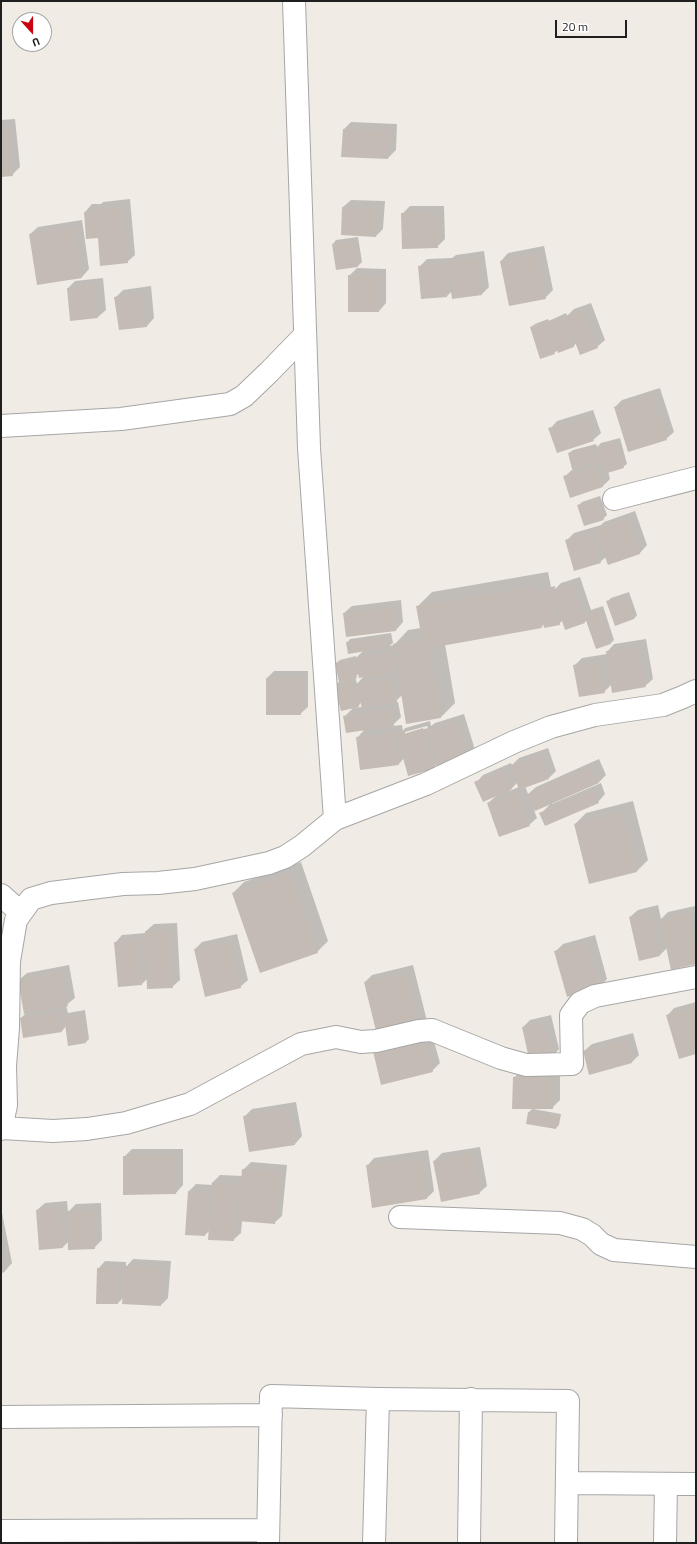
<!DOCTYPE html>
<style>
body{margin:0}
#map{position:relative;width:697px;height:1544px;overflow:hidden;background:#f0ece5;font-family:"Titillium Web",sans-serif}
canvas{display:block}
.frame{position:absolute;inset:0;border:2px solid #1f1f1f;pointer-events:none}
.north{position:absolute;left:12px;top:12px;width:40px;height:40px;box-sizing:border-box;background:#fff;border:1px solid #a5a5a5;border-radius:50%;rotate:159deg;font-size:11px;font-weight:700;line-height:16px;text-align:center;color:#1f1f1f}
.north::after{content:'';display:block;margin:auto;width:14px;height:18px;background:#cb030c;clip-path:polygon(50% 0,100% 100%,50% 72%,0 100%)}
.scale{position:absolute;left:555px;top:20px;width:72px;height:18px;box-sizing:border-box;border:2px solid #1f1f1f;border-top:0;padding-left:5px;font-size:12px;line-height:14px;white-space:nowrap;color:#1f1f1f;-webkit-text-stroke:3px #fff;paint-order:stroke}
</style>
<div id="map">
<canvas width="697" height="1544"></canvas>
<div class="frame"></div>
<div class="north">U</div>
<div class="scale">20 m</div>
</div>
<script>
const context = document.querySelector('canvas').getContext('2d');
context.lineJoin = 'round';
function paint(path, color) {
  context.fillStyle = color;
  context.fill(path, 'evenodd');
}
function poly(rows) {
  const path = new Path2D();
  for (const r of rows) {
    path.moveTo(r[0], r[1]);
    for (let i = 2; i < r.length; i += 2) path.lineTo(r[i], r[i + 1]);
  }
  return path;
}
function trace(path, color, width, dash) {
  context.strokeStyle = color;
  context.lineWidth = width;
  context.lineCap = dash ? 'butt' : 'round';
  context.setLineDash(dash || []);
  context.stroke(path);
}
paint(poly([
 [15,119,20,167,12,175,1,176,1,120],
 [351,122,397,124,396,150,388,158,344,129],
 [130,199,135,255,127,262,99,237,85,212,92,204,101,204,103,202],
 [351,200,385,201,383,229,376,236,343,207],
 [410,206,444,206,445,239,437,247,402,214],
 [82,220,89,269,82,277,38,284,30,234,38,227],
 [358,237,362,262,358,266,337,269,333,244,336,240],
 [544,246,553,290,545,298,501,261,508,253],
 [484,251,489,287,482,294,452,291,447,296,422,298,420,266,427,259,452,258,456,255],
 [357,268,386,269,386,303,379,311,349,276],
 [103,278,106,310,98,317,71,320,68,288,75,281],
 [151,286,154,318,147,326,116,297,123,290],
 [591,303,605,340,597,347,576,343,574,346,558,350,554,353,531,327,535,324,548,319,549,321,566,313,567,316,574,309],
 [660,388,674,432,666,439,615,407,622,400],
 [593,410,601,433,593,440,550,429,557,421],
 [620,438,627,464,623,467,608,471,610,479,603,486,570,497,564,477,573,469,569,453,573,450,596,444,597,447,601,443],
 [600,496,607,515,603,519,579,505,582,502],
 [635,511,647,545,640,553,608,564,606,557,600,562,567,540,574,533,601,525,604,522],
 [548,572,551,587,555,586,555,589,561,583,580,577,591,610,603,606,614,640,611,643,597,648,587,620,585,622,566,628,563,620,559,624,544,624,541,627,445,644,455,703,441,717,407,723,402,695,395,702,398,702,401,717,392,726,402,725,403,731,405,728,430,721,431,726,435,723,464,714,476,753,438,764,433,768,404,758,399,764,357,738,365,729,344,717,353,708,362,707,361,703,358,706,335,685,340,681,336,663,340,660,356,656,356,658,364,650,347,643,350,639,391,633,393,643,389,646,394,645,408,630,421,628,418,606,432,592],
 [359,674,364,676,357,684,355,676],
 [427,726,428,728,405,734,405,732],
 [629,592,637,615,634,619,607,602,611,598],
 [401,600,403,622,396,630,344,613,352,606],
 [646,639,653,679,645,686,612,684,604,692,574,666,582,658,607,654,607,652,614,644],
 [274,671,308,671,308,707,300,714,267,714,267,678],
 [548,748,556,771,549,778,525,786,528,794,536,787,599,759,606,775,599,782,552,803,552,804,601,783,605,794,598,802,541,814,551,803,534,810,537,818,529,825,488,803,497,795,476,783,483,775,511,763,512,765,519,758],
 [518,782,519,787,509,791],
 [633,801,648,860,637,871,575,824,586,813],
 [301,862,328,941,317,952,233,893,244,882],
 [658,905,661,919,668,912,695,906,696,963,667,948,660,955,640,960,630,917,638,910],
 [177,923,180,980,172,987,148,978,142,984,115,943,122,935,146,933,146,931,154,924],
 [237,934,248,980,240,987,195,949,202,942],
 [595,935,607,979,600,986,555,952,563,944],
 [69,965,75,998,66,1005,68,1013,85,1010,89,1039,86,1042,69,1045,66,1026,62,1031,21,1018,27,1012,19,980,27,973],
 [413,965,427,1021,430,1027,440,1063,432,1071,380,1040,365,982,372,975],
 [696,1002,696,1053,667,1016,674,1008],
 [551,1015,559,1049,552,1057,523,1027,530,1020],
 [633,1033,639,1055,632,1062,590,1074,584,1051,592,1044],
 [521,1070,560,1071,560,1100,552,1108,533,1109,561,1114,559,1125,556,1128,527,1123,529,1112,533,1108,514,1078],
 [296,1102,302,1136,295,1144,244,1117,252,1109],
 [480,1147,487,1186,479,1193,434,1161,442,1153],
 [132,1149,183,1149,183,1185,176,1193,124,1157],
 [428,1150,434,1191,427,1198,373,1207,367,1166,374,1158],
 [251,1162,287,1165,282,1216,274,1223,242,1221,241,1233,233,1240,210,1230,205,1235,189,1191,196,1184,213,1185,213,1182,220,1175,243,1176,243,1170],
 [67,1201,68,1212,76,1204,101,1203,102,1240,94,1248,69,1241,63,1247,37,1210,45,1203],
 [1,1208,12,1263,5,1271,1,1272],
 [133,1259,171,1261,168,1298,161,1305,124,1297,118,1303,98,1269,105,1261,126,1262,126,1267]
]), '#0003');
paint(poly([
 [8,126,13,176,1,177,1,127],
 [343,129,390,131,388,159,341,157],
 [123,206,128,263,100,266,98,238,86,239,84,212,95,211,95,209],
 [342,207,378,208,376,237,341,235],
 [401,213,437,213,438,248,402,249],
 [74,227,82,278,37,285,29,234],
 [355,240,358,267,336,270,332,244],
 [537,253,546,299,509,306,500,261],
 [477,258,482,295,452,299,447,262],
 [445,264,447,297,421,299,418,266],
 [348,275,379,276,379,312,348,312],
 [95,285,98,318,70,321,67,288],
 [143,293,147,327,119,330,114,297],
 [583,309,598,348,580,355,565,316],
 [562,316,574,347,558,353,546,322],
 [545,322,555,354,540,359,530,327],
 [652,394,667,440,628,452,614,407],
 [586,417,594,441,557,453,548,428],
 [617,441,624,468,604,474,596,447],
 [592,446,597,462,572,469,568,453],
 [596,466,603,487,570,498,563,476],
 [597,499,604,520,584,526,577,505],
 [627,518,640,554,608,565,595,530],
 [592,532,601,563,574,571,565,540],
 [573,584,585,623,565,630,552,590],
 [534,586,542,628,430,648,441,718,406,724,393,644,422,639,416,606],
 [551,589,560,625,544,628,536,592],
 [626,595,634,619,615,626,606,601],
 [394,607,396,631,346,637,343,613],
 [599,609,611,644,596,649,584,615],
 [388,636,390,647,348,654,346,642],
 [639,646,646,687,612,693,606,651],
 [391,651,394,672,359,678,355,658],
 [353,659,357,678,339,682,335,663],
 [599,661,605,693,579,697,573,665],
 [392,676,397,702,362,709,357,683],
 [266,678,301,678,301,715,266,715],
 [352,680,359,707,341,711,334,685],
 [391,708,394,726,346,733,343,716],
 [457,721,469,761,439,771,426,730],
 [423,728,434,769,408,776,397,736],
 [395,732,399,765,360,770,356,737],
 [541,755,549,779,519,790,511,765],
 [591,766,599,783,535,811,528,794],
 [504,769,512,789,483,802,474,782],
 [593,790,599,803,545,826,539,813],
 [518,792,530,826,499,837,487,803],
 [622,812,637,872,589,884,574,824],
 [290,873,318,953,260,973,232,893],
 [651,912,660,956,639,961,629,917],
 [688,913,696,952,696,964,671,970,660,919],
 [170,930,173,988,147,989,145,931],
 [138,940,142,985,118,987,114,942],
 [230,940,241,988,205,997,194,949],
 [587,942,601,987,567,997,554,951],
 [62,972,68,1006,24,1014,18,980],
 [406,972,420,1029,378,1039,364,982],
 [696,1006,696,1054,679,1059,666,1015],
 [59,1012,62,1032,23,1038,20,1018],
 [82,1013,86,1043,68,1046,64,1016],
 [544,1022,552,1057,530,1063,522,1027],
 [423,1034,433,1072,381,1085,372,1047],
 [626,1040,632,1063,589,1075,583,1051],
 [513,1077,553,1078,553,1109,512,1109],
 [289,1109,295,1145,249,1152,243,1116],
 [528,1112,558,1117,556,1129,526,1124],
 [473,1153,480,1194,441,1202,433,1161],
 [123,1156,176,1156,176,1194,123,1195],
 [421,1157,427,1199,372,1208,366,1165],
 [242,1169,280,1172,275,1224,238,1221],
 [212,1182,238,1183,234,1241,208,1240],
 [188,1191,208,1192,205,1236,185,1235],
 [60,1207,63,1248,39,1250,36,1210],
 [94,1210,95,1249,68,1250,67,1211],
 [2,1254,5,1272,1,1273,1,1255],
 [125,1266,164,1268,161,1306,122,1304],
 [97,1268,119,1269,118,1304,96,1304]
]), '#c4bbb5');
const minor = poly([
 [294,1,309,448,335,819],
 [1,426,121,419,230,404,244,396,269,372,305,335],
 [614,499,696,478],
 [1,895,21,913],
 [2,1128,53,1131,87,1129,126,1123,190,1104,301,1044,336,1037,361,1042,376,1041,419,1031,432,1030,501,1058,526,1065,572,1064,571,1015,580,1003,595,996,696,977],
 [1,1129,6,1105,5,1066,8,1028,9,961,16,920,31,899,51,893,123,884,158,883,195,879,269,863,285,857,302,846,335,819,426,784,514,742,551,727,595,715,663,705,683,697,696,691],
 [400,1217,560,1223,582,1229,592,1235,601,1244,614,1250,696,1257],
 [1,1417,271,1415],
 [567,1483,696,1484],
 [1,1531,267,1530],
 [268,1543,271,1396,378,1399,568,1401,566,1543],
 [374,1543,378,1399],
 [469,1543,471,1399],
 [665,1543,666,1484]
]);
trace(minor, '#a6a6a6', 24);
trace(minor, '#fff', 22);
</script>
